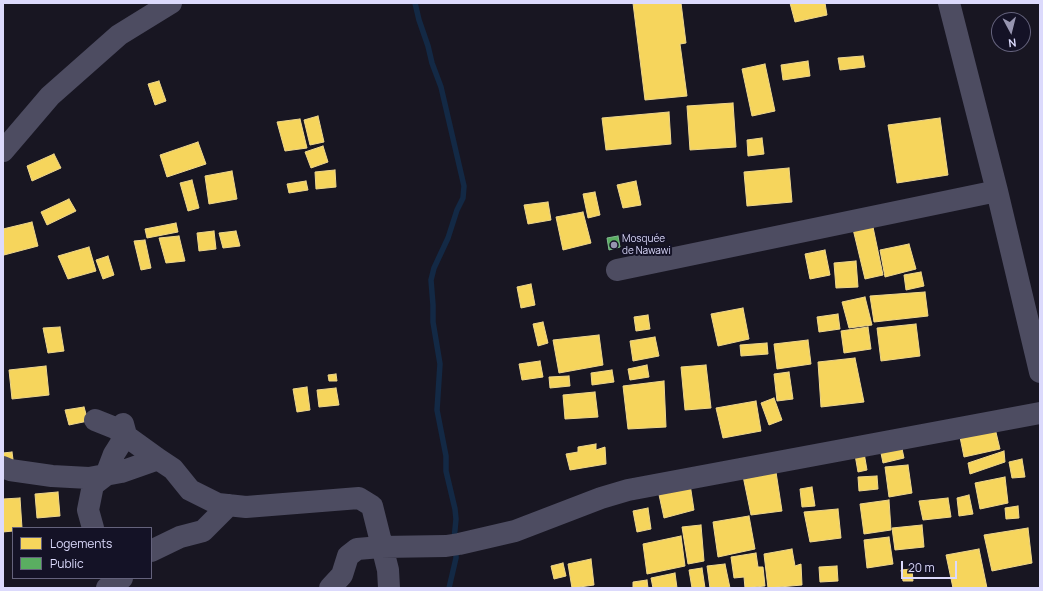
<!DOCTYPE html>
<meta charset="utf-8">
<style>
body{margin:0}
#map{position:relative;width:1043px;height:591px;overflow:hidden;background:#181622;font-family:Manrope,sans-serif}
canvas{display:block}
.frame{position:absolute;inset:0;border:4px solid #dcdafc;pointer-events:none}
.legend{position:absolute;left:12px;top:527px;width:140px;height:52px;box-sizing:border-box;background:#141226;border:1px solid #64627c;margin:0;padding:5px 7px;list-style:none;font-size:12px;color:#dcdafc}
.legend li{display:flex;align-items:center;gap:8px;height:20px}
.legend b{width:20px;border:1px solid #64627c}
.north{position:absolute;left:991px;top:12px;width:40px;height:40px;box-sizing:border-box;background:#141226;border:1px solid #64627c;border-radius:50%;rotate:173deg;font-size:11px;font-weight:700;line-height:16px;text-align:center;color:#dcdafc}
.north::after{content:'';display:block;margin:auto;width:14px;height:18px;background:#9795b0;clip-path:polygon(50% 0,100% 100%,50% 72%,0 100%)}
.scale{position:absolute;left:901px;top:561px;width:56px;height:18px;box-sizing:border-box;border:2px solid #dcdafc;border-top:0;padding-left:5px;font-size:12px;line-height:14px;white-space:nowrap;color:#dcdafc;-webkit-text-stroke:3px #141226;paint-order:stroke}
</style>
<div id="map">
<canvas width="1043" height="591"></canvas>
<div class="frame"></div>
<ul class="legend">
<li><b style="height:11px;background:#f6d55c"></b>Logements</li>
<li><b style="height:11px;background:#5aae61"></b>Public</li>
</ul>
<div class="north">N</div>
<div class="scale">20 m</div>
</div>
<script>
const context = document.querySelector('canvas').getContext('2d');
context.lineJoin = 'round';
function paint(path, color) {
  context.fillStyle = color;
  context.fill(path, 'evenodd');
}
function poly(rows) {
  const path = new Path2D();
  for (const r of rows) {
    path.moveTo(r[0], r[1]);
    for (let i = 2; i < r.length; i += 2) path.lineTo(r[i], r[i + 1]);
  }
  return path;
}
function trace(path, color, width, dash) {
  context.strokeStyle = color;
  context.lineWidth = width;
  context.lineCap = dash ? 'butt' : 'round';
  context.setLineDash(dash || []);
  context.stroke(path);
}
function write(font, color, halo, rows, align = 'center') {
  context.font = font + ' Manrope,sans-serif';
  context.lineWidth = 4;
  context.setLineDash([]);
  context.textBaseline = 'middle';
  context.strokeStyle = halo;
  context.fillStyle = color;
  for (const [text, x, y, turn = 0] of rows) {
    context.save();
    context.translate(x, y);
    context.rotate((+turn || 0) * Math.PI / 180);
    context.textAlign = isNaN(turn) ? turn : align;
    if (halo) context.strokeText(text, 0, 0);
    context.fillText(text, 0, 0);
    context.restore();
  }
}
const homes = poly([
 [633,3,681,3,686,43,680,44,687,96,645,100,633,3],
 [790,3,825,3,827,15,795,22,790,3],
 [863,56,865,67,840,70,838,58,863,56],
 [808,61,810,76,783,80,781,65,808,61],
 [765,64,775,111,752,116,742,69,765,64],
 [159,81,166,101,155,105,148,84,159,81],
 [733,103,736,147,690,150,687,106,733,103],
 [669,112,671,144,606,150,602,118,669,112],
 [318,116,324,142,310,145,304,120,318,116],
 [940,118,948,175,897,183,888,125,940,118],
 [300,119,307,148,285,151,277,122,300,119],
 [762,138,764,154,748,156,747,140,762,138],
 [198,142,206,164,167,177,160,155,198,142],
 [323,146,328,162,311,168,305,152,323,146],
 [54,154,61,168,32,181,27,166,54,154],
 [789,168,792,202,747,206,744,172,789,168],
 [335,170,336,187,316,189,315,172,335,170],
 [232,171,237,199,209,204,205,176,232,171],
 [192,180,199,208,188,211,180,183,192,180],
 [306,181,308,190,289,193,287,184,306,181],
 [636,181,641,205,623,208,617,185,636,181],
 [595,192,600,215,588,218,583,194,595,192],
 [69,199,76,211,47,225,41,212,69,199],
 [548,202,551,220,528,224,524,205,548,202],
 [583,212,591,243,563,250,556,217,583,212],
 [32,222,38,246,4,255,3,229,32,222],
 [176,223,178,232,147,238,145,229,176,223],
 [873,227,883,275,865,279,853,229,873,227],
 [214,231,216,249,199,251,197,233,214,231],
 [236,231,240,246,223,248,219,233,236,231],
 [179,236,185,261,166,263,159,238,179,236],
 [145,240,151,268,141,270,134,241,145,240],
 [909,244,916,269,885,277,880,250,909,244],
 [89,247,96,271,68,279,58,256,89,247],
 [825,250,830,275,810,279,805,254,825,250],
 [108,256,114,275,103,279,96,260,108,256],
 [856,261,858,287,836,288,834,263,856,261],
 [921,272,924,286,906,290,904,275,921,272],
 [531,284,535,305,521,308,517,287,531,284],
 [925,292,928,316,874,322,870,296,925,292],
 [865,297,872,325,849,328,842,302,865,297],
 [743,308,749,339,718,346,711,314,743,308],
 [838,314,840,329,819,332,817,317,838,314],
 [648,315,650,329,636,331,634,317,648,315],
 [543,322,548,343,538,346,533,324,543,322],
 [916,324,920,356,881,361,877,328,916,324],
 [60,327,64,351,48,353,43,328,60,327],
 [868,327,871,349,844,353,841,331,868,327],
 [599,335,603,365,559,373,553,340,599,335],
 [655,337,659,356,633,361,630,341,655,337],
 [808,340,811,364,777,369,774,344,808,340],
 [767,343,768,354,741,356,740,345,767,343],
 [855,358,864,402,821,407,818,362,855,358],
 [540,361,543,377,522,380,519,364,540,361],
 [647,365,649,377,630,380,628,369,647,365],
 [706,365,711,408,685,410,681,367,706,365],
 [46,366,49,395,12,399,9,370,46,366],
 [612,370,614,382,592,385,591,373,612,370],
 [789,372,793,399,777,401,774,374,789,372],
 [336,374,337,381,329,381,328,375,336,374],
 [569,376,570,386,550,388,549,377,569,376],
 [664,381,666,427,628,429,623,386,664,381],
 [307,387,310,410,297,412,293,389,307,387],
 [336,388,339,405,319,407,317,390,336,388],
 [595,392,598,417,565,419,563,395,595,392],
 [774,398,782,420,769,425,761,403,774,398],
 [756,401,761,431,723,438,716,408,756,401],
 [84,407,88,421,69,425,65,410,84,407],
 [994,424,1000,449,964,457,959,432,994,424],
 [596,444,596,450,605,447,606,464,570,470,566,454,578,452,578,447,596,444],
 [901,444,904,458,883,463,880,448,901,444],
 [863,447,867,470,858,472,854,449,863,447],
 [1004,451,1005,462,970,474,968,463,1004,451],
 [12,452,15,474,3,476,3,453,12,452],
 [1022,459,1025,477,1012,478,1009,462,1022,459],
 [908,465,912,493,889,497,885,467,908,465],
 [776,472,782,511,751,515,743,476,776,472],
 [877,476,878,489,859,491,858,477,877,476],
 [1005,477,1008,503,980,509,975,483,1005,477],
 [690,484,694,510,664,518,658,490,690,484],
 [812,487,815,506,802,507,800,489,812,487],
 [58,492,60,516,37,518,35,494,58,492],
 [969,495,973,514,959,516,957,498,969,495],
 [20,498,22,528,13,528,13,531,3,532,3,499,20,498],
 [948,498,951,517,923,520,919,501,948,498],
 [889,500,891,530,864,534,860,504,889,500],
 [1018,506,1019,518,1006,519,1005,508,1018,506],
 [648,508,651,529,637,532,633,511,648,508],
 [838,509,841,538,810,542,804,512,838,509],
 [749,516,755,549,718,557,713,522,749,516],
 [701,525,704,561,688,564,682,527,701,525],
 [922,525,924,547,895,550,892,528,922,525],
 [1028,528,1032,563,992,571,984,535,1028,528],
 [681,536,685,566,647,574,643,544,681,536],
 [889,537,893,564,867,568,864,540,889,537],
 [792,549,795,566,801,564,802,585,768,588,764,554,792,549],
 [979,549,987,588,953,588,946,555,979,549],
 [756,553,758,567,763,567,765,586,745,588,744,577,734,578,731,557,756,553],
 [591,559,594,585,572,588,568,564,591,559],
 [563,563,566,576,554,579,551,566,563,563],
 [725,564,730,588,710,588,707,566,725,564],
 [837,566,838,581,820,582,819,567,837,566],
 [702,568,705,588,692,588,689,570,702,568],
 [912,569,913,581,903,581,901,570,912,569],
 [675,573,677,588,653,588,651,578,675,573],
 [647,580,648,588,633,588,633,582,647,580]
]);
paint(homes, '#f6d55c');
trace(homes, '#eed68c', 1);
const public = poly([
 [618,236,620,247,609,250,607,238,618,236]
]);
paint(public, '#5aae61');
trace(public, '#81bb90', 1);
trace(poly([
 [415,3,419,20,428,46,432,63,441,87,464,186,463,198,457,210,448,238,434,268,431,280,433,305,433,322,440,364,437,410,446,456,446,471,455,509,456,519,454,540],
 [449,588,456,558,456,549]
]), '#132945', 5.5);
trace(poly([
 [949,3,997,191,1040,372],
 [3,151,50,96,119,35,171,3],
 [617,270,997,191],
 [95,420,115,428,158,459],
 [3,467,10,470,52,476,89,478,121,472,158,459,173,469,190,490,218,504,246,507,359,498,372,506,388,570,389,588],
 [93,528,88,510,93,485,106,475,114,454,126,435,123,424],
 [151,551,180,537,203,531,229,505],
 [107,588,122,578],
 [330,588,342,575,348,556,357,549,381,547,446,546,459,544,515,531,601,498,628,490,1040,413]
]), '#4d4c61', 22);
for (const [x, y, r, color] of [
 [614,245,4,"#9795b0"]
]) {
  const dot = new Path2D();
  dot.arc(x, y, r, 0, 2 * Math.PI);
  context.fillStyle = color;
  context.fill(dot);
  trace(dot, '#141226', 1.5);
}
write('10px', '#dcdafc', '#141226', [
 ["Mosquée",622,239],
 ["de Nawawi",622,251]
], 'left');
</script>
